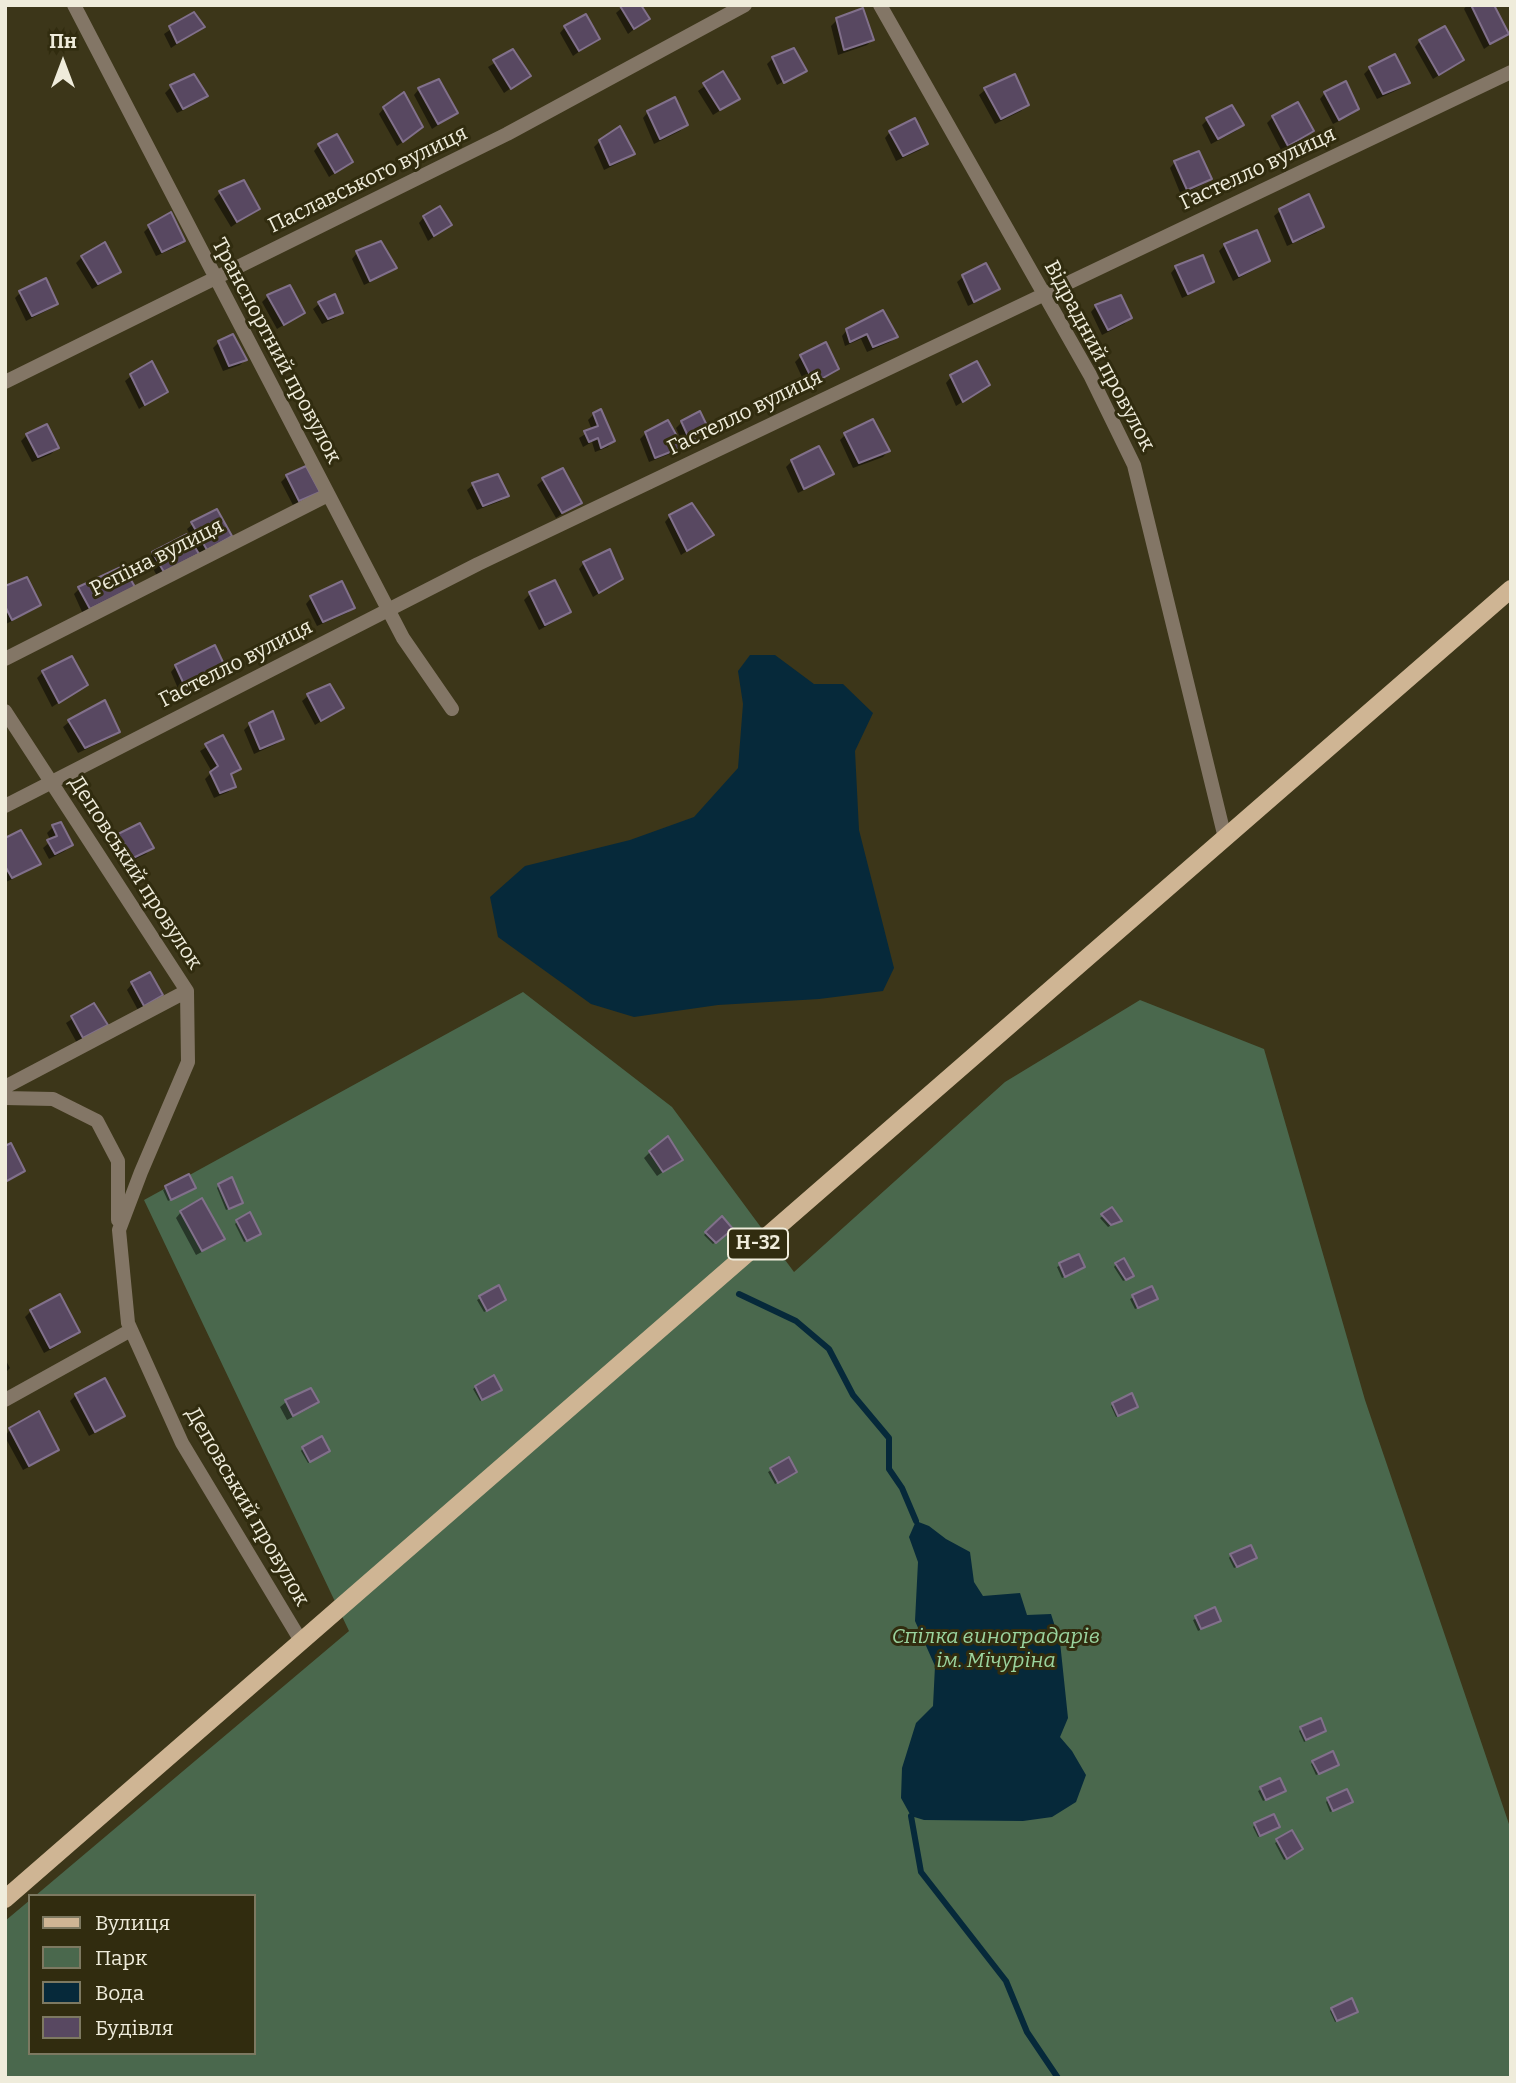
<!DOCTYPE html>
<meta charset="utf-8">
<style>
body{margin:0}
#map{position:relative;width:1516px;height:2083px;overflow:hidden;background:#3c3619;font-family:Bitter,serif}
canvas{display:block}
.frame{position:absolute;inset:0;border:7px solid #efecdb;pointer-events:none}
.legend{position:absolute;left:28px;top:1894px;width:228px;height:161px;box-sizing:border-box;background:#312c0f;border:2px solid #7d7961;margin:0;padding:9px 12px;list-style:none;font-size:21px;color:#efecdb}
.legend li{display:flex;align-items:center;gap:14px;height:35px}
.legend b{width:35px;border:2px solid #7d7961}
.north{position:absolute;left:28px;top:28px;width:70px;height:70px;-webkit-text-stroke:5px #312c0f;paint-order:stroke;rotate:0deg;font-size:19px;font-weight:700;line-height:28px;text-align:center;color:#efecdb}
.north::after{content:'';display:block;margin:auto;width:24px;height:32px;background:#efecdb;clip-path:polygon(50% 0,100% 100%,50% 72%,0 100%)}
</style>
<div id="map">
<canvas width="1516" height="2083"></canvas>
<div class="frame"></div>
<ul class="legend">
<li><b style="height:9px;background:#cfb594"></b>Вулиця</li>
<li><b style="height:19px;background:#4a684d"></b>Парк</li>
<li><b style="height:19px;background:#06293a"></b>Вода</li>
<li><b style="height:19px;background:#584861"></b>Будівля</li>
</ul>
<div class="north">Пн</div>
</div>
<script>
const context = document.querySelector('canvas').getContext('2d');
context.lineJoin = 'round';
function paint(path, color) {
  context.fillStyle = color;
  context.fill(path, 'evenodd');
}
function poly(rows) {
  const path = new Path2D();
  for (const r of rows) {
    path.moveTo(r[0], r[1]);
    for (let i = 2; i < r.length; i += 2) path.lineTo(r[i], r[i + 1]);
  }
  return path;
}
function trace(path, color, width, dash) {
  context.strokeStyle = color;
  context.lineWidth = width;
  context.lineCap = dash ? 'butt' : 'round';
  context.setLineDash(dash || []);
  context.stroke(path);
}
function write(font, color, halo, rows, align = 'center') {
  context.font = font + ' Bitter,serif';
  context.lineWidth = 6;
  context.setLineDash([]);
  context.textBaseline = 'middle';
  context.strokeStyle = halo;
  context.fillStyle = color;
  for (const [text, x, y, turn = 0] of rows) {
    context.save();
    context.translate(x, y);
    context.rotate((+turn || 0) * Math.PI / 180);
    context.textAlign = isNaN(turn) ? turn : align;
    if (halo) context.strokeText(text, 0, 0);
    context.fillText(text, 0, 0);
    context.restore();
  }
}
paint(poly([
 [523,992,672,1107,794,1272,1005,1082,1140,1000,1264,1049,1365,1400,1511,1830,1511,2078,5,2078,5,1921,30,1900,30,2053,254,2053,254,1896,35,1896,349,1631,144,1200]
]), '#4a684d');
paint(poly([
 [750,655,775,655,814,684,843,684,873,713,855,751,859,830,894,968,883,991,819,999,718,1005,634,1017,591,1004,498,937,490,897,525,866,630,840,694,817,738,768,743,704,738,671],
 [916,1521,929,1526,946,1539,970,1552,974,1582,983,1596,1020,1593,1027,1615,1051,1614,1060,1642,1068,1718,1060,1737,1072,1751,1086,1775,1076,1802,1052,1817,1023,1821,924,1820,911,1816,901,1798,902,1768,916,1723,933,1706,935,1666,915,1621,918,1562,909,1537]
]), '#06293a');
paint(poly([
 [625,5,639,5,647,19,628,34,616,13],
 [1467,5,1492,5,1507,33,1484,49,1464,9],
 [193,14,202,27,171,48,164,34],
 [837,20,872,40,867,45,838,55,831,26],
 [565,27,598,38,573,56,560,33],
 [1420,41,1462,60,1433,79,1415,47],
 [513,52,528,76,504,93,488,67],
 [773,58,804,71,800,75,800,72,777,85,767,64],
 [1370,68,1408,82,1402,88,1377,99,1364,74],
 [723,73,738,99,713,115,698,91],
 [194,76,206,96,200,102,177,113,165,93,171,87],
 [1014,76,1027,105,1021,111,995,124,979,95,985,90],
 [419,89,456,113,432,129,414,95],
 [1325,93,1357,109,1351,115,1333,124,1320,99],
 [384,108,415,133,397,146,379,114],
 [648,112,686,125,680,131,654,144,643,118],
 [1273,117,1311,131,1306,137,1281,150,1267,123],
 [1207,120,1242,125,1236,131,1211,144,1202,125],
 [890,132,926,144,920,150,896,161,885,138],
 [600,141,632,153,627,159,604,170,594,147],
 [319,145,351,162,329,177,314,151],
 [1175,162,1210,179,1204,184,1181,195,1170,168],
 [243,182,257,209,231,227,214,199,220,193],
 [1280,211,1322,227,1316,233,1287,246,1274,216],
 [424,217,450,225,428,241,419,223],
 [150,226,183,241,177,247,156,256,144,232],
 [1225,245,1268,261,1262,266,1233,281,1219,251],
 [357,253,394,268,389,273,364,285,352,259],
 [82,257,119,272,113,277,92,289,76,263],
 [1176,267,1212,281,1206,287,1182,298,1171,273],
 [963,277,998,288,992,294,968,306,957,282],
 [20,293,56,303,50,309,26,321,15,298],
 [268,296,303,313,277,329,262,302],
 [334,297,340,313,335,318,322,324,313,309,319,304],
 [1096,306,1130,318,1124,324,1102,335,1091,312],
 [847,330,896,337,890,342,867,352,861,339,845,346,842,336],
 [219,342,245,360,240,365,223,371,213,348],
 [825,344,837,368,807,388,795,362,801,356],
 [131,376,166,391,139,409,125,381],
 [951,377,988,385,956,406,946,383],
 [594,414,613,441,608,447,595,452,592,442,583,447,579,438,592,430,588,420],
 [682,422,709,434,703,439,685,448,676,428],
 [646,433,681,447,675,452,649,462,640,439],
 [27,435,57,448,51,454,32,462,21,441],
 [845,435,888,451,883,457,853,468,840,440],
 [792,461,832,473,826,479,798,493,786,467],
 [287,476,312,498,293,505,281,482],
 [543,480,580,502,556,518,537,485],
 [473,485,506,496,501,501,477,510,467,490],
 [670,516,712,534,681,555,665,522],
 [193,524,229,536,201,554,199,551,191,559,157,576,148,559,153,553,194,543,187,529],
 [584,563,621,579,593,597,579,569],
 [133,586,83,614,74,594,79,589],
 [5,588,39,605,33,610,6,624],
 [530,594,569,612,563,617,539,630,524,600],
 [311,598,353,608,347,613,317,626,306,604],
 [176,666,226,673,221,678,182,698,171,672],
 [43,672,86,684,52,707,37,678],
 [308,696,342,708,315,725,302,701],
 [69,722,118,731,112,737,78,753,63,727],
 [250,724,282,738,276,744,254,754,244,730],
 [223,737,239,769,230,776,234,786,228,792,214,798,205,779,212,772,200,751],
 [61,824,70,845,65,851,49,859,43,848,51,841,47,833,53,827],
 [119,836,151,848,146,854,127,863,113,841],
 [5,840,38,864,33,869,6,882],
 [132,984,161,994,138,1010,127,990],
 [93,1005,106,1025,77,1043,66,1023],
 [650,1152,681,1159,657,1176,644,1158],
 [188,1176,194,1188,168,1201,163,1190],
 [219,1185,241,1203,226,1210,217,1188],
 [1111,1210,1117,1222,1108,1227,1100,1218],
 [181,1212,223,1238,217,1244,196,1255,176,1218],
 [722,1219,731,1229,713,1244,704,1235],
 [237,1222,256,1236,244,1242,235,1224],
 [1078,1256,1083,1267,1062,1278,1057,1267],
 [1116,1264,1130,1278,1123,1281,1114,1267],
 [498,1288,502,1302,484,1312,477,1300],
 [1151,1288,1153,1301,1135,1309,1130,1299],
 [31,1311,78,1332,72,1338,44,1353,25,1317],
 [5,1359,10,1368,5,1373],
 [476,1387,498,1392,480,1401,473,1389],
 [311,1390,317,1401,312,1407,287,1420,280,1407,286,1402],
 [76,1395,123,1416,117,1421,89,1436,70,1401],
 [1113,1404,1134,1409,1116,1417,1111,1406],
 [10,1429,57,1449,52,1455,23,1470,5,1437],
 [303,1448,326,1453,308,1463,301,1451],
 [789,1460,793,1474,775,1484,768,1472],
 [1231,1555,1252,1560,1234,1568,1229,1558],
 [1214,1610,1217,1622,1198,1631,1193,1620],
 [1301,1729,1324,1731,1304,1742,1299,1731],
 [1313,1762,1334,1767,1316,1775,1311,1764],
 [1279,1780,1284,1791,1263,1801,1258,1791],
 [1328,1800,1349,1804,1330,1812,1326,1802],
 [1255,1824,1276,1829,1258,1837,1253,1827],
 [1278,1841,1299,1851,1284,1860,1275,1843],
 [1332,2009,1353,2014,1335,2022,1330,2011]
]), '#0007');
trace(poly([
 [739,1294,796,1321,829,1349,853,1395,889,1438,889,1469,902,1488,916,1521],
 [911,1816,921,1872,1006,1981,1027,2032,1058,2078]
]), '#06293a', 6);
const building = poly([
 [641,5,650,19,634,29,620,6,641,5],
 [1471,5,1494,5,1509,34,1490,44,1471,5],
 [863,8,874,40,844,50,836,18,863,8],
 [194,12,205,27,177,43,169,26,194,12],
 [586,14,600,39,579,51,564,26,586,14],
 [1445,26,1464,60,1439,75,1419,40,1445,26],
 [794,48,807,71,784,83,772,57,794,48],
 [513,49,531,76,511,89,493,60,513,49],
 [1395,54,1410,83,1383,94,1369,67,1395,54],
 [723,71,740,99,720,110,703,83,723,71],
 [194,74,208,96,183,109,170,85,194,74],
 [1015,74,1029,105,1001,119,984,88,1015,74],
 [439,79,458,113,438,124,418,88,439,79],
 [1346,81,1359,109,1339,120,1324,92,1346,81],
 [404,92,423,127,403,142,383,107,404,92],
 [675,97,688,125,660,139,647,111,675,97],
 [1298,102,1314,131,1288,146,1272,116,1298,102],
 [1232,105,1244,125,1218,139,1206,118,1232,105],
 [915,118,928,144,903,156,889,131,915,118],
 [620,126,635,154,610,165,599,140,620,126],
 [337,134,353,162,335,173,318,144,337,134],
 [1199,151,1212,179,1187,190,1174,161,1199,151],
 [244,180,260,209,237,222,219,191,244,180],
 [1309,194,1324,227,1293,242,1279,209,1309,194],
 [440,206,452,225,434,236,423,216,440,206],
 [171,212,185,241,162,252,148,225,171,212],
 [1257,230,1270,261,1239,276,1224,244,1257,230],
 [381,241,397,268,370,281,356,251,381,241],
 [105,242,121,272,98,284,81,256,105,242],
 [1203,255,1214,282,1188,294,1175,266,1203,255],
 [986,263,1000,289,974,302,962,275,986,263],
 [46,278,58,304,32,316,19,291,46,278],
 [290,285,305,313,284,325,267,295,290,285],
 [335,294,343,313,328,319,318,302,335,294],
 [1121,295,1132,318,1108,330,1095,305,1121,295],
 [883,310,898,337,873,347,867,334,850,342,846,329,883,310],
 [233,334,247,360,229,366,218,341,233,334],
 [826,342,839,369,814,383,800,355,826,342],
 [152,361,168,392,145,405,130,374,152,361],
 [977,361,990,385,963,402,950,375,977,361],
 [601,409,615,441,601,448,598,438,589,442,584,431,598,426,593,413,601,409],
 [700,411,711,434,691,443,681,421,700,411],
 [873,419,890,451,859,463,844,433,873,419],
 [668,420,683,447,655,458,645,432,668,420],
 [47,424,59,448,38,457,26,434,47,424],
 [819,446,834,474,804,489,791,460,819,446],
 [306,466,320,492,299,501,286,475,306,466],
 [563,468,582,503,562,513,542,478,563,468],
 [498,474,509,496,483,506,472,483,498,474],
 [692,503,714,535,687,551,669,515,692,503],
 [217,509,232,536,207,550,191,522,217,509],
 [187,534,199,554,164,572,152,552,187,534],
 [610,549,623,579,599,593,583,562,610,549],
 [123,566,135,587,90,609,78,587,123,566],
 [27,577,41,605,12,620,5,606,5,586,27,577],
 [555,580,571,612,545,625,529,592,555,580],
 [342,581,355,608,323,622,310,596,342,581],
 [215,645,228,673,188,693,175,665,215,645],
 [72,656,88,685,59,703,42,671,72,656],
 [330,684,344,708,321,721,307,694,330,684],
 [105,700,120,732,85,748,68,720,105,700],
 [273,711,284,739,260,749,249,723,273,711],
 [223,735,241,769,231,774,236,787,220,793,210,772,218,766,205,744,223,735],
 [61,822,73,845,55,854,47,840,57,836,52,825,61,822],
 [140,823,154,848,133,858,118,834,140,823],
 [21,830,41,864,12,878,5,866,5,838,21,830],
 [150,972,163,995,144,1006,131,982,150,972],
 [94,1003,108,1025,83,1038,71,1016,94,1003],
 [668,1136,683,1160,663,1172,649,1151,668,1136],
 [11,1143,25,1171,5,1182,5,1146,11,1143],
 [189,1174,196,1188,171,1200,165,1186,189,1174],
 [232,1177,243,1203,229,1209,218,1184,232,1177],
 [202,1198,225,1239,202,1251,180,1211,202,1198],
 [1112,1207,1122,1221,1111,1225,1101,1214,1112,1207],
 [250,1212,261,1234,247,1241,236,1220,250,1212],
 [722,1216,733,1229,716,1243,705,1232,722,1216],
 [1079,1254,1085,1267,1065,1277,1059,1263,1079,1254],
 [1124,1258,1134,1276,1126,1280,1115,1263,1124,1258],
 [499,1285,506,1300,487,1311,479,1296,499,1285],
 [1152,1286,1158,1299,1138,1308,1132,1295,1152,1286],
 [60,1294,80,1332,50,1348,30,1310,60,1294],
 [494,1375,502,1390,482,1400,475,1386,494,1375],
 [105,1378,125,1416,95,1432,75,1394,105,1378],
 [311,1388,319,1402,293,1416,285,1400,311,1388],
 [1132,1393,1138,1407,1118,1416,1112,1403,1132,1393],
 [39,1411,59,1450,29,1466,9,1428,39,1411],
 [322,1436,330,1451,310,1462,302,1447,322,1436],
 [789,1457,797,1472,778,1483,770,1468,789,1457],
 [1251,1545,1257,1558,1237,1567,1230,1554,1251,1545],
 [1215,1607,1221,1621,1201,1629,1195,1616,1215,1607],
 [1321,1718,1326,1731,1306,1740,1300,1727,1321,1718],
 [1333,1751,1339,1765,1319,1774,1312,1761,1333,1751],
 [1280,1778,1286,1791,1266,1800,1260,1787,1280,1778],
 [1347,1789,1353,1802,1333,1811,1327,1798,1347,1789],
 [1274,1814,1280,1827,1260,1836,1254,1823,1274,1814],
 [1292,1830,1303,1849,1287,1859,1276,1839,1292,1830],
 [1352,1998,1358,2012,1337,2021,1331,2008,1352,1998]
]);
paint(building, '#584861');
trace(building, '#81708b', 2);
trace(poly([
 [74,5,403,638,452,709],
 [880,5,1090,375,1134,465,1225,838],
 [5,382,507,134,745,5],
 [5,659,328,495],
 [5,711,187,991,188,1062,141,1172,119,1230,128,1323,182,1443,301,1641],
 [5,806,478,564,1511,72],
 [5,1087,187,991],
 [5,1098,53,1099,97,1121,118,1161,118,1220],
 [5,1400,131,1330]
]), '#837666', 14);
trace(poly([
 [5,1899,1511,589]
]), '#cfb594', 18);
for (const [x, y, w] of [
 [758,1244,60]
]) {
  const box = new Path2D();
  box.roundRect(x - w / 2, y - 15.5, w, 31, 5);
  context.fillStyle = '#312c0f';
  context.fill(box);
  trace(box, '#efecdb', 2);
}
write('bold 19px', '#efecdb', null, [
 ["Н-32",758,1244]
]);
write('21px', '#efecdb', '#312c0f', [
 ["Гастелло вулиця",1258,169,-25],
 ["Паславського вулиця",368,180,-26],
 ["Транспортний провулок",276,351,62],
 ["Відрадний провулок",1099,356,62],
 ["Гастелло вулиця",745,413,-26],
 ["Рєпіна вулиця",157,558,-27],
 ["Гастелло вулиця",236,664,-27],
 ["Деповський провулок",135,873,57],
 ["Деповський провулок",247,1507,60]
]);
write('italic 21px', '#9ad39e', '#312c0f', [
 ["Спілка виноградарів",996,1637],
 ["ім. Мічуріна",996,1661]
]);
</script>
